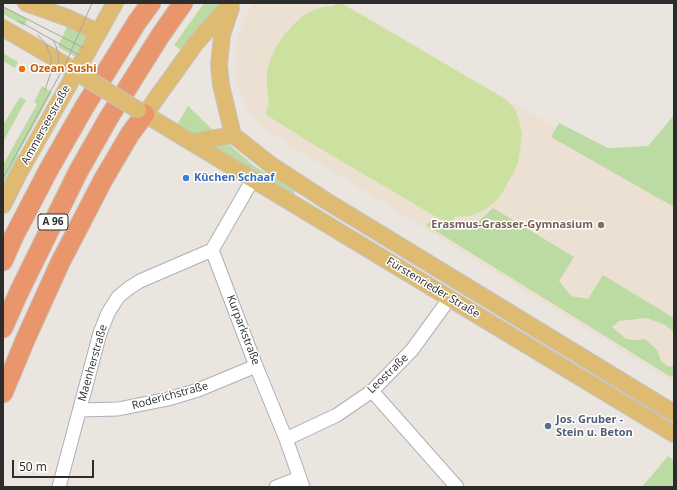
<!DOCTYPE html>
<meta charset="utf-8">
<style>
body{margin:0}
#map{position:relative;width:677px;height:490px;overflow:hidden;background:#ebe5e0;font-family:"Open Sans",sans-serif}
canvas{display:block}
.frame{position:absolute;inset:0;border:4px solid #2c2c2c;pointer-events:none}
.scale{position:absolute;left:12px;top:460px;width:82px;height:18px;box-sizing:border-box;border:2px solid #2c2c2c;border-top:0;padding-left:5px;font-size:12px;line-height:14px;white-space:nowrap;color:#2c2c2c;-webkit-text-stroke:3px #fff;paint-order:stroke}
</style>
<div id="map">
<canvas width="677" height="490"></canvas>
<div class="frame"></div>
<div class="scale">50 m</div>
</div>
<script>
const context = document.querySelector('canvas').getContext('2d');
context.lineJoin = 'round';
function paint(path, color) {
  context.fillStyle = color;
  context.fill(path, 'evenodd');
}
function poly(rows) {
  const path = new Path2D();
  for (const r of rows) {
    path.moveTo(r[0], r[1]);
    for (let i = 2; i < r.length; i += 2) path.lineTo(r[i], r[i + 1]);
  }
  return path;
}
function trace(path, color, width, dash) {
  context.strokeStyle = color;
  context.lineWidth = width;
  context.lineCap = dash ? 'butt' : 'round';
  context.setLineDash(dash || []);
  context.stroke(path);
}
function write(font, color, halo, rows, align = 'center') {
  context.font = font + ' "Open Sans",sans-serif';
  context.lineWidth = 3;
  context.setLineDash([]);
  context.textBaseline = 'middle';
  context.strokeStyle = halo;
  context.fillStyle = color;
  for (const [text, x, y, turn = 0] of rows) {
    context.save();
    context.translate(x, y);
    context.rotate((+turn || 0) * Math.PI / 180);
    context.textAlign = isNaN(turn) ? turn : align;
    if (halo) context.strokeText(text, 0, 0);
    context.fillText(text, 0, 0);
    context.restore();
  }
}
paint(poly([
 [253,3,343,3,601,154,656,150,674,118,674,383,261,127,247,109,236,82,235,57,238,35]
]), '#ebe0d1');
paint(poly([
 [204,3,219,3,181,50,174,45],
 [3,6,28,19,24,26,3,14],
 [67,26,86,36,76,57,58,47],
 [3,53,18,62,15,68,3,61],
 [42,86,52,92,18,154,20,156,3,188,3,165,37,104,34,102],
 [20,97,26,100,3,142,3,125],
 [188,106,217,134,254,166,264,172,278,179,296,190,293,195,177,125],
 [674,115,674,207,551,137,559,123,608,148,648,146],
 [493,208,574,257,559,281,571,296,588,299,603,275,674,318,674,332,665,325,647,318,619,321,612,327,626,339,637,340,645,339,657,350,661,361,669,367,673,366,674,365,674,373,671,377,426,225,432,220,452,228,477,223],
 [668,456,674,460,674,487,642,487]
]), '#bcdba3');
paint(poly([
 [336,3,341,3,505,99,515,109,518,116,522,134,519,158,515,170,502,193,495,202,486,209,478,213,469,216,455,217,450,225,316,146,265,114,269,105,267,90,267,73,270,60,276,47,284,35,293,25,301,17,312,11,323,7,334,6]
]), '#cce1a0');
const minor = poly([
 [212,250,256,366,286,439,303,487],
 [212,250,253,179],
 [372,391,457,487],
 [80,410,118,409,168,399,198,390,256,366],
 [286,439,337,415,372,391,412,350,444,306,449,298],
 [59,487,100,333,108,313,118,297,129,288,140,281,212,250],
 [276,487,299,478]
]);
const major = poly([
 [26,3,68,18,98,32],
 [231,8,222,35,219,66,221,85,233,135],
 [3,28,51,56,81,75],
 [138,110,674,434],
 [145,114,196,43,231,3],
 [192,142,233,135,271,165,328,202,674,413],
 [3,205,19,173,115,3]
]);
const highway = poly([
 [3,261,14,236,49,169,85,106,137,22,151,3],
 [3,328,19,292,78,172,108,119,160,36,183,3],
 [3,393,26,338,60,263,103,180,130,134,145,114]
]);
trace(minor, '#acafb6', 15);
trace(major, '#c4c4c4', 18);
trace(highway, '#c4c4c4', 21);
trace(minor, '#fff', 13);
trace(major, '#dfbb71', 16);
trace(highway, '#ea966c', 19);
trace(poly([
 [3,7,84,48],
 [19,21,79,55],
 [38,35,46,44,51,58,51,72,45,90],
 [53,40,56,46,59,57,57,74],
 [3,178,65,65,92,3]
]), '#a3a7b3', 1);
const majorBridge = poly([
 [81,75,138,110]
]);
trace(majorBridge, '#c4c4c4', 18, []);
trace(majorBridge, '#dfbb71', 16);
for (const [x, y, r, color] of [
 [22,69,4,"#e8710a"],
 [186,178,4,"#3f7fe0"],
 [601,225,4,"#8d6e63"],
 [548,426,4,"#5c6f8a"]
]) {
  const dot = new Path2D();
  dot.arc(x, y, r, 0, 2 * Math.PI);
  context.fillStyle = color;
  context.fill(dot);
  trace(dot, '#fff', 1.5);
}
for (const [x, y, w] of [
 [53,222,30]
]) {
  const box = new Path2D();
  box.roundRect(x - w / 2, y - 8, w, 16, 3);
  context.fillStyle = '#fff';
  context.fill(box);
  trace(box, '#2c2c2c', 1);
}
write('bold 10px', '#2c2c2c', null, [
 ["A 96",53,222]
]);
write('bold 11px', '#c56008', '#fff', [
 ["Ozean Sushi",30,69]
], 'left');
write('11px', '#2c2c2c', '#fff', [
 ["Ammerseestraße",46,125,-61],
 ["Fürstenrieder Straße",433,288,31],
 ["Kurparkstraße",243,330,69],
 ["Maenherstraße",93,363,-74],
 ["Leostraße",388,374,-44],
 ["Roderichstraße",170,396,-15]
]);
write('bold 11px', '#366cbe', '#fff', [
 ["Küchen Schaaf",194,178]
], 'left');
write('bold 11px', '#785e54', '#fff', [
 ["Erasmus-Grasser-Gymnasium",593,225]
], 'right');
write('bold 11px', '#4e5e75', '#fff', [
 ["Jos. Gruber -",556,420],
 ["Stein u. Beton",556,433]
], 'left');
</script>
